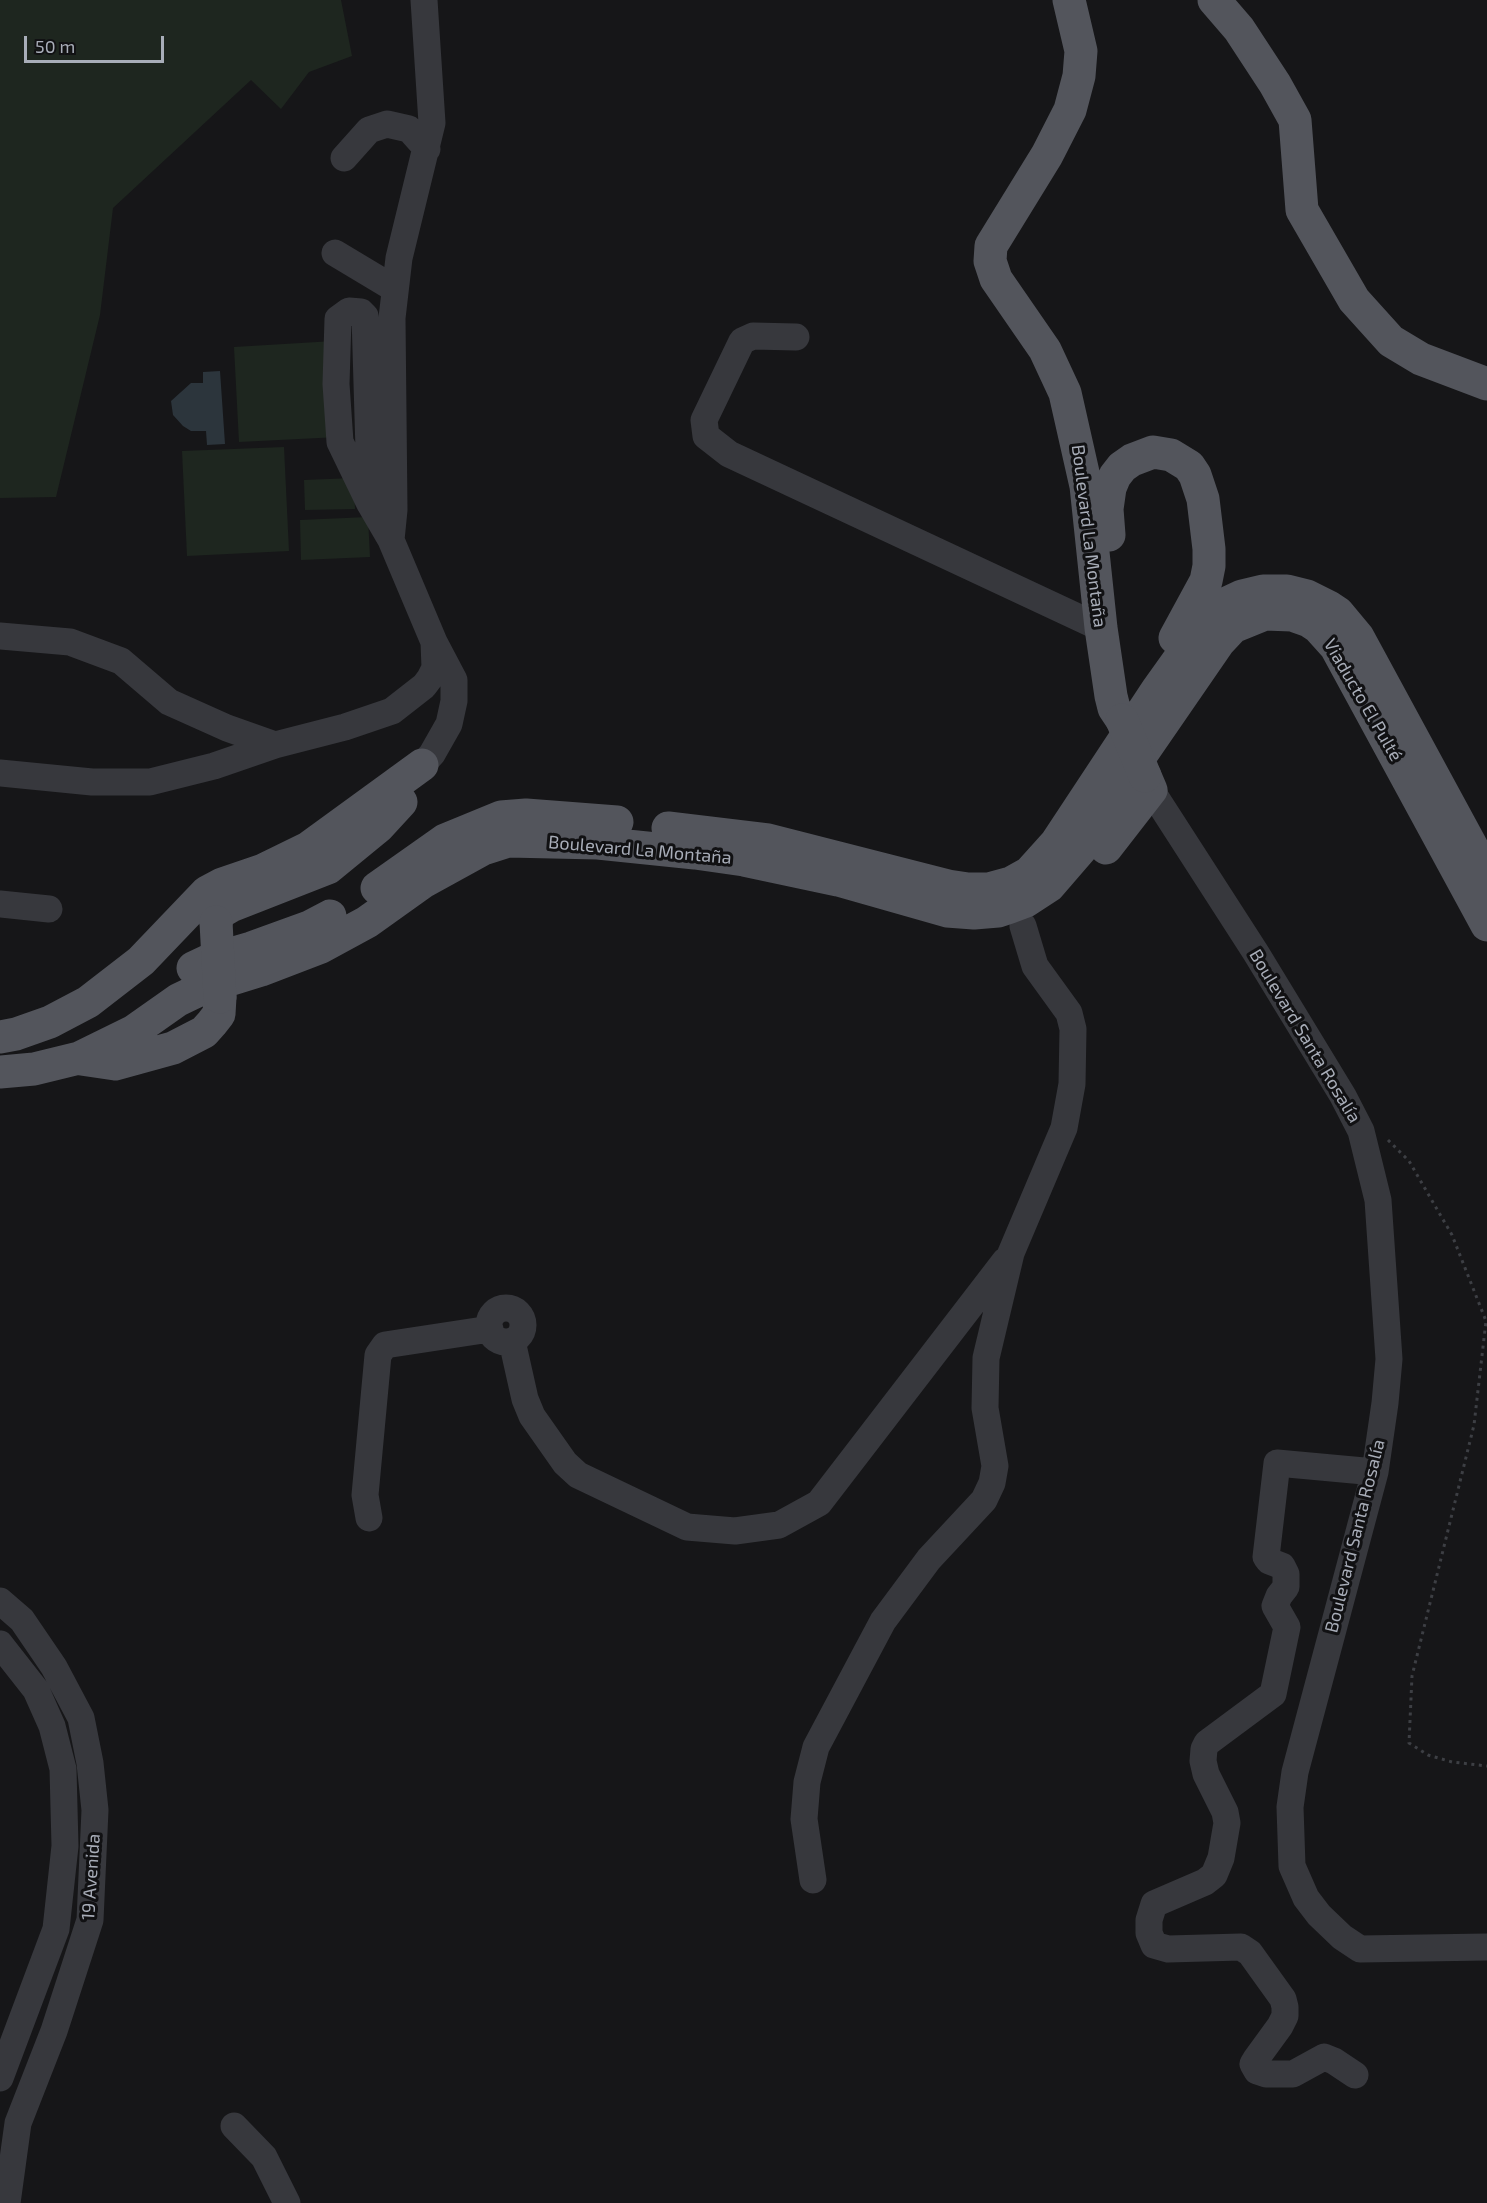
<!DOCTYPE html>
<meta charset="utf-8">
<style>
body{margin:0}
#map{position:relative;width:1487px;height:2203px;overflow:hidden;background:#161618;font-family:"Exo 2",sans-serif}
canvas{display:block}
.scale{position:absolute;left:24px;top:36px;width:140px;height:27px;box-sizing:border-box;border:3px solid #a8adb8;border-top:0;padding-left:8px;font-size:18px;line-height:21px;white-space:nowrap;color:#a8adb8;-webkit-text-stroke:4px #111113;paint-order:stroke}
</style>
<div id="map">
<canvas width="1487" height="2203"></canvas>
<div class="scale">50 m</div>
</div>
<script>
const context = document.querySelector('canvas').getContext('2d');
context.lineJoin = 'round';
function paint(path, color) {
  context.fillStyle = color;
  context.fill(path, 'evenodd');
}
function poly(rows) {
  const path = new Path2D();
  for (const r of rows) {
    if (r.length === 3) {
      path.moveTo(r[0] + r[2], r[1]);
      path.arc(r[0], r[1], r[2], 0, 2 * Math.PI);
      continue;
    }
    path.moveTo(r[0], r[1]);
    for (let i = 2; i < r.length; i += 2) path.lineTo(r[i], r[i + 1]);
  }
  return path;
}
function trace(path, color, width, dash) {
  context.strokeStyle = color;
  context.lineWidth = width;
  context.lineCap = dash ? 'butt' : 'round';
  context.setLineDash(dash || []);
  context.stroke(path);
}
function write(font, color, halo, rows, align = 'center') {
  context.font = font + ' "Exo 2",sans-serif';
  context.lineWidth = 6;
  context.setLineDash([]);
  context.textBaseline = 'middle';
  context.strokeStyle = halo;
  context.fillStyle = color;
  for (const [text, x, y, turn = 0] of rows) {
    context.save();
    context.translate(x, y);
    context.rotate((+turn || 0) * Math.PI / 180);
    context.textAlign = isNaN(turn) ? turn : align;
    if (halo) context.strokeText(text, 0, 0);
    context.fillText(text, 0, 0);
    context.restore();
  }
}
paint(poly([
 [0,0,341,0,352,56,309,72,281,109,251,80,113,208,100,315,56,497,0,498],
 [334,341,339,437,239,442,234,347],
 [284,447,289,551,187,556,182,451],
 [354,478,355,509,305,510,304,480],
 [368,517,370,557,301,560,300,520]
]), '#1e261f');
paint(poly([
 [220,371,225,444,207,445,206,431,191,431,183,426,173,415,171,401,191,383,203,383,203,372]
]), '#2c353c');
trace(poly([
 [1388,1140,1409,1161,1452,1235,1486,1321,1474,1425,1412,1676,1409,1743,1428,1755,1452,1762,1487,1766]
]), '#3d3f44', 3, [3, 4.5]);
trace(poly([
 [344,158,369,130,387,124,409,129,427,149],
 [335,253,395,289],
 [365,316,361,312,349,311,338,319,336,384,340,442,370,504,391,540],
 [365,316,369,450,375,478,385,501],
 [796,337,753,336,742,341,704,420,706,436,729,454,1101,628],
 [0,636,70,642,121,661,169,702,227,728,275,745],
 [422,765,432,754,449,724,454,701,454,680,434,642,391,540,394,510,392,318,399,258,432,123,424,0],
 [0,773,92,782,150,782,214,766,275,745,345,727,392,711,424,686,430,678,435,668,434,642],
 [1151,790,1256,953,1343,1096,1361,1131,1378,1200,1389,1359,1385,1403,1375,1472,1295,1772,1290,1807,1292,1866,1306,1898,1319,1915,1342,1937,1360,1949,1487,1947],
 [0,904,49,909],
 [506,1325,17],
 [512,1341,525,1399,532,1416,565,1463,578,1475,687,1527,735,1531,779,1525,819,1503,1005,1261],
 [369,1518,365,1495,378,1355,385,1345,490,1329],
 [0,1601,22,1620,54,1667,81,1718,90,1763,95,1810,90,1920,54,2031,18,2123,7,2203],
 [0,1644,36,1690,52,1726,63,1769,65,1846,56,1929,0,2078],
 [813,1880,804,1819,807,1782,816,1747,883,1621,929,1559,984,1500,992,1483,995,1466,985,1408,986,1358,1011,1253,1064,1128,1072,1084,1073,1029,1069,1013,1035,966,1023,926],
 [1355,2075,1334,2061,1324,2057,1293,2074,1266,2074,1257,2071,1253,2064,1256,2059,1280,2026,1285,2016,1285,2007,1283,1999,1250,1953,1241,1947,1168,1949,1154,1945,1149,1933,1149,1920,1154,1904,1205,1882,1214,1875,1221,1858,1227,1823,1225,1812,1206,1774,1203,1761,1204,1749,1207,1743,1273,1694,1287,1627,1275,1606,1279,1596,1286,1587,1286,1574,1282,1566,1269,1561,1266,1557,1277,1463,1375,1472],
 [234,2126,264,2157,287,2203]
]), '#37383d', 27);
trace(poly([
 [1069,0,1081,51,1079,76,1070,110,1047,155,991,246,990,261,996,279,1045,350,1065,393,1086,486,1101,628,1111,696,1114,708,1122,720],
 [1214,0,1239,29,1275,84,1295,120,1302,210,1354,300,1391,341,1421,359,1487,384],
 [1109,535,1107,509,1110,488,1115,476,1122,467,1132,460,1153,452,1171,455,1189,466,1195,475,1203,499,1209,549,1209,566,1206,581,1175,638],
 [668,828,768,840,948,886,968,889,989,889,1011,883,1029,873,1056,843,1157,690,1207,620,1227,603,1242,596,1263,591,1287,591,1307,596,1329,607,1338,613,1358,637,1487,875],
 [1106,848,1151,790,1145,776],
 [377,888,445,840,501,817,526,815,617,822],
 [216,922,219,913,231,906,328,868,378,827,401,802],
 [193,968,210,960,251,948,309,927,330,916],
 [0,1037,16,1034,50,1022,88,1002,141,961,207,892,222,884,263,870,308,848,422,765],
 [81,1059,115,1064,173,1048,204,1032,212,1023,219,1014,220,997],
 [0,1072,34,1069,79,1058,134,1031,178,1000,203,988,261,970,321,947,367,922,423,882,483,849,508,841,598,843,695,853,744,860,838,880,947,911,974,913,998,911,1010,907,1026,901,1049,886,1087,842,1124,780,1219,642,1233,627,1265,614,1292,615,1309,621,1318,627,1336,647,1487,925]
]), '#53555c', 33);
trace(poly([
 [1122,720,1145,776],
 [216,922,220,997]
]), '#53555c', 33);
write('18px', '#a8adb8', '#111113', [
 ["Boulevard La Montaña",1089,536,83],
 ["Viaducto El Pulté",1363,700,60],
 ["Boulevard La Montaña",640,850,5],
 ["Boulevard Santa Rosalía",1305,1036,59],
 ["Boulevard Santa Rosalía",1355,1536,-76],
 ["19 Avenida",91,1877,-86]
]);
</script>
